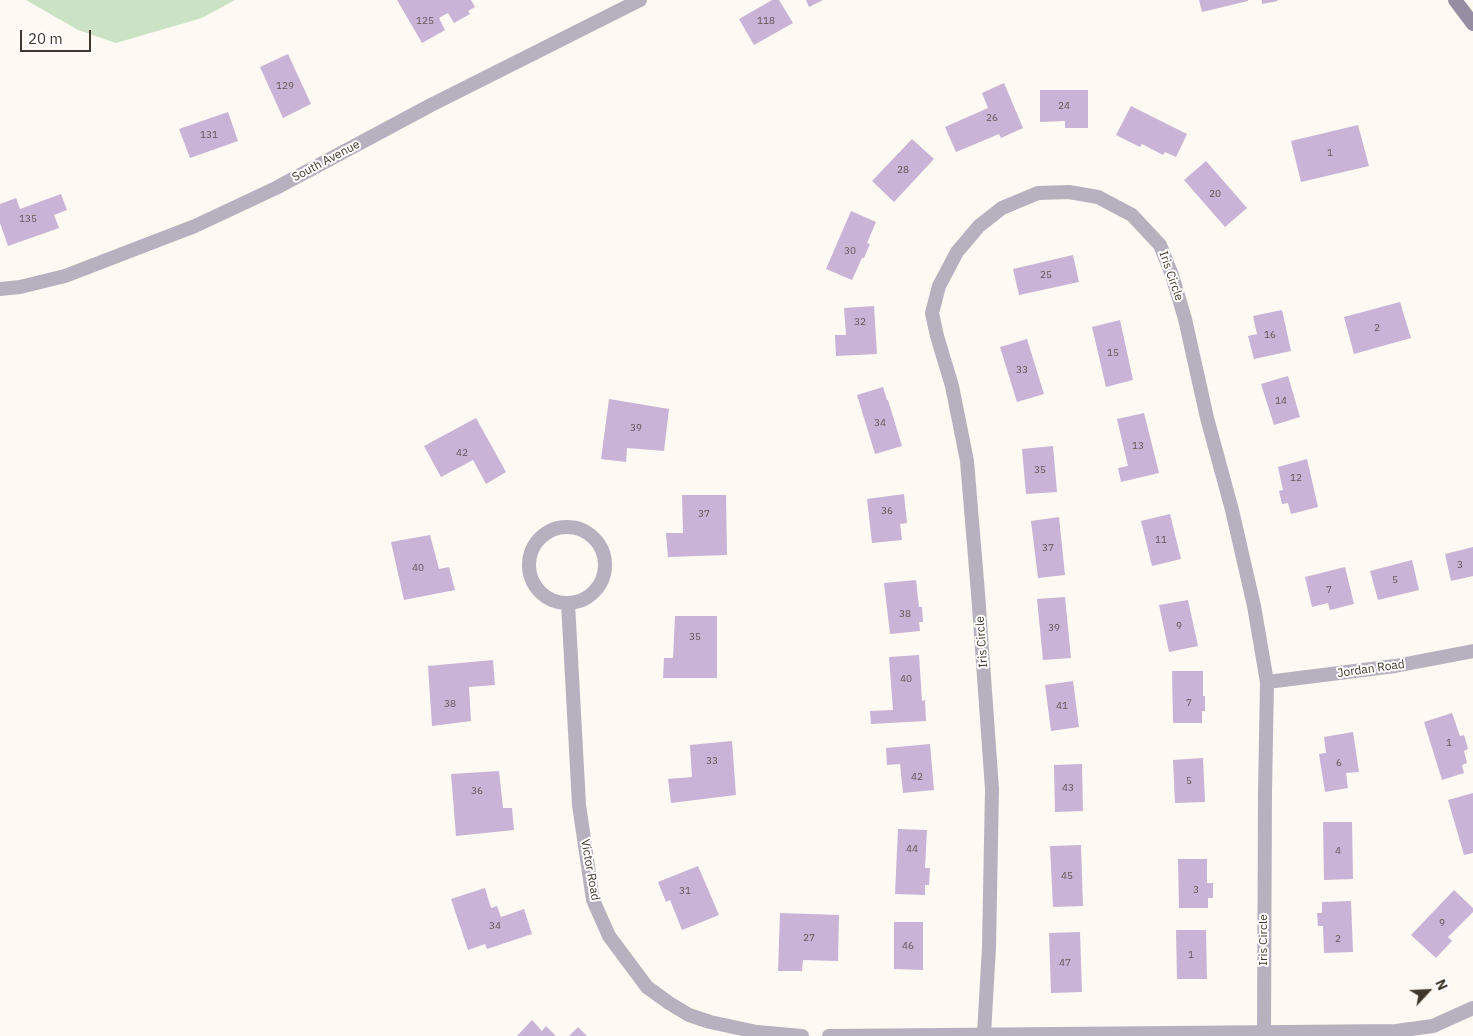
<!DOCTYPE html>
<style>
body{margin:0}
#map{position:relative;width:1473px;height:1036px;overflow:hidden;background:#fef9f3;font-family:"IBM Plex Sans",sans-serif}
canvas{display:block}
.north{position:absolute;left:1403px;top:966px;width:50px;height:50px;-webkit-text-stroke:4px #fff;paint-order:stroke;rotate:65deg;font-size:14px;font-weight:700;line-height:20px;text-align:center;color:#40362b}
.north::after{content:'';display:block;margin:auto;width:18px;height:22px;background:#40362b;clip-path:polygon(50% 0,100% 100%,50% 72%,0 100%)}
.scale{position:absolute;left:20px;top:30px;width:71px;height:22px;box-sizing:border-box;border:2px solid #40362b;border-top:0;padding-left:6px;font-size:15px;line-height:18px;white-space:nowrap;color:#40362b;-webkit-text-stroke:4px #fff;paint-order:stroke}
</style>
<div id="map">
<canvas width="1473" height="1036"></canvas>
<div class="north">N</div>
<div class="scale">20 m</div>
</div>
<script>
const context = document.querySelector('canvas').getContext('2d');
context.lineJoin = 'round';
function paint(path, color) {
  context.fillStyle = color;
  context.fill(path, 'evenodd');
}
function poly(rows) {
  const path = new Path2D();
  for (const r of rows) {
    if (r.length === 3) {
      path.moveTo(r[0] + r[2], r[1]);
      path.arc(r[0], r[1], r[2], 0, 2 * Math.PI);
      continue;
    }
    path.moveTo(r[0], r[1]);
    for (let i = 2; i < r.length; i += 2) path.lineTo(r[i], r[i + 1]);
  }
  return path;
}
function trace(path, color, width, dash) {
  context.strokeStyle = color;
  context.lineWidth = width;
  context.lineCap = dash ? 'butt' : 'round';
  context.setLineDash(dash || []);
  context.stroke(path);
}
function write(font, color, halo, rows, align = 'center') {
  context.font = font + ' "IBM Plex Sans",sans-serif';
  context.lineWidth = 4;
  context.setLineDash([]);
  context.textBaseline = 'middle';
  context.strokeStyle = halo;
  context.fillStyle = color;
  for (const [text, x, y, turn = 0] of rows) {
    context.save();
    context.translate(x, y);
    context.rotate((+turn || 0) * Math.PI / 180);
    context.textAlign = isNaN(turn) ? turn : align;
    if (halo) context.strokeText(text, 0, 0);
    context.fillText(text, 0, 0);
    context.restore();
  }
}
paint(poly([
 [26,0,235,0,202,18,116,43,78,30]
]), '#cbe2c4');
paint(poly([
 [397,0,471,0,475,7,468,11,470,14,454,23,448,13,439,18,445,30,422,43],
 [772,0,779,0,793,23,754,45,739,19],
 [806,0,823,0,809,7],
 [1199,0,1248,0,1248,1,1202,12],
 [1262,0,1277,0,1278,1,1262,4],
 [288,54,311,104,283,118,260,67],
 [1004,83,1023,128,1001,138,999,134,956,152,945,127,988,108,982,93],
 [1040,90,1088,90,1088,128,1065,128,1065,121,1040,122],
 [1131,106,1187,134,1176,157,1165,152,1163,155,1142,144,1140,147,1116,135],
 [228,112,238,141,190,158,179,129],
 [1358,125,1369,166,1301,182,1291,141],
 [912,139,934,159,894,202,872,181],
 [1206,161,1247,208,1225,227,1184,180],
 [61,194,67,210,54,215,59,228,8,246,0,223,0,204,16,198,20,209],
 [851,211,876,222,867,243,870,244,864,258,862,258,852,280,826,269],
 [1073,255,1079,282,1019,295,1013,269],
 [1400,302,1411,338,1354,354,1344,317],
 [874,306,877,354,836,356,835,335,846,335,844,308],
 [1282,310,1291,351,1254,359,1248,336,1257,334,1253,316],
 [1120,320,1133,380,1106,387,1092,327],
 [1027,339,1044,394,1017,402,1000,347],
 [1288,376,1300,417,1274,425,1261,384],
 [883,387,887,400,888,400,902,446,875,454,857,395],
 [609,399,669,409,664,451,627,448,626,462,601,459],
 [1144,413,1159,473,1121,482,1118,468,1128,466,1117,419],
 [476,418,506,472,486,484,473,460,441,477,424,446],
 [1053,446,1057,492,1026,494,1022,449],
 [1307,459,1318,507,1291,514,1288,503,1282,504,1279,491,1283,490,1278,467],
 [904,494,907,523,900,524,902,540,872,543,867,499],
 [682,495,726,495,727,555,668,557,666,533,683,533],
 [1170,514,1181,559,1152,566,1141,521],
 [1059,517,1065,575,1038,578,1031,521],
 [430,535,439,569,449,567,455,590,404,600,391,542],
 [1473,547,1473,576,1451,581,1445,554],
 [1412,560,1419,590,1378,600,1370,571],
 [1345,567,1354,604,1330,610,1328,603,1312,607,1305,577],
 [916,580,919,607,922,607,923,622,919,622,920,631,890,634,884,583],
 [1065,597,1071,658,1043,660,1037,599],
 [1188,600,1198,646,1169,652,1159,605],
 [675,616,717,616,717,678,663,678,664,658,673,658],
 [919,655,922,701,925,700,926,721,871,724,870,711,893,710,889,657],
 [493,660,495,685,469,687,471,721,432,726,428,666],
 [1172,671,1203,671,1203,696,1205,696,1205,711,1202,711,1202,723,1173,723],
 [1073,681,1079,727,1051,731,1045,685],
 [1452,713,1460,736,1464,735,1468,749,1464,751,1467,763,1462,765,1464,773,1442,780,1424,722],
 [1353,732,1359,772,1346,773,1348,788,1325,792,1319,754,1326,753,1324,737],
 [732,741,736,795,671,803,668,779,692,777,690,745],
 [930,744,934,790,903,793,900,764,887,765,886,748],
 [1203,758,1205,802,1175,803,1173,760],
 [1082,764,1083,811,1055,812,1054,765],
 [499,771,503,808,512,808,514,830,456,836,451,774],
 [1473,793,1473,853,1464,855,1448,800],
 [1323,822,1352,822,1353,879,1324,880],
 [898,829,927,830,925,868,930,868,929,885,925,885,925,895,895,894],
 [1081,845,1083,906,1053,907,1050,846],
 [1178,859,1207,859,1207,883,1213,883,1213,898,1208,898,1208,908,1179,908],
 [698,866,719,915,682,930,670,900,666,902,658,882],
 [485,888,491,908,497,906,501,917,524,909,532,934,487,949,485,944,468,950,451,899],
 [1454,890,1473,908,1473,912,1448,937,1452,941,1436,958,1411,935],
 [1351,901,1353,952,1324,953,1323,926,1318,926,1317,913,1322,913,1322,902],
 [780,913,839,915,838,961,803,960,802,971,778,971],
 [894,922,923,922,923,970,894,969],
 [1176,930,1206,930,1207,979,1177,979],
 [1080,932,1082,992,1051,993,1049,933],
 [532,1020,542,1031,546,1026,556,1036,517,1036],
 [578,1027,587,1036,569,1036]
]), '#c9b3d7');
trace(poly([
 [0,289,20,287,65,276,195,226,276,188,431,105,640,0],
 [567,565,38],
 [568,603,579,805,593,900,609,936,647,987,669,1003,689,1015,710,1022,757,1032,802,1036],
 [1267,682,1395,666,1473,651],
 [984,1034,989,947,992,789,978,593,967,461,952,386,937,336,932,313,939,286,957,252,979,226,1002,208,1038,193,1069,192,1098,197,1132,215,1160,245,1172,275,1185,319,1207,418,1232,510,1254,606,1267,682,1265,791,1264,1032],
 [829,1036,1396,1031,1433,1026,1473,1008]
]), '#b7b1bf', 14);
trace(poly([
 [1455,0,1473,24]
]), '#978da2', 14);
write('10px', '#625556', null, [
 ["125",425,21],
 ["118",766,21],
 ["129",285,86],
 ["24",1064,106],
 ["26",992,118],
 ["131",209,135],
 ["1",1330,153],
 ["28",903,170],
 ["20",1215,194],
 ["135",28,219],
 ["30",850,251],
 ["25",1046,275],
 ["32",860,322],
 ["2",1377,328],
 ["16",1270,335],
 ["15",1113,353],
 ["33",1022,370],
 ["14",1281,401],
 ["34",880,423],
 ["39",636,428],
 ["13",1138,446],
 ["42",462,453],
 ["35",1040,470],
 ["12",1296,478],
 ["36",887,511],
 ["37",704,514],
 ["11",1161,540],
 ["37",1048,548],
 ["3",1460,565],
 ["40",418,568],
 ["5",1395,580],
 ["7",1329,590],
 ["38",905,614],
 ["9",1179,626],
 ["39",1054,628],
 ["35",695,637],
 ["40",906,679],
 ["7",1189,703],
 ["38",450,704],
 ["41",1062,706],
 ["1",1449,743],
 ["33",712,761],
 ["6",1339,763],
 ["42",917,777],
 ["5",1189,781],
 ["43",1068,788],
 ["36",477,791],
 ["44",912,849],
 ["4",1338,851],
 ["45",1067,876],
 ["3",1196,890],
 ["31",685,891],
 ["9",1442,923],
 ["34",495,926],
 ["27",809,938],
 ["2",1338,939],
 ["46",908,946],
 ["1",1191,955],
 ["47",1065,963]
]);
write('12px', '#40362b', '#fff', [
 ["South Avenue",326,161,-28],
 ["Iris Circle",1171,276,71],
 ["Iris Circle",982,642,-94],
 ["Jordan Road",1371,669,-8],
 ["Victor Road",590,870,80],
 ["Iris Circle",1264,940,-90]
]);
</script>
